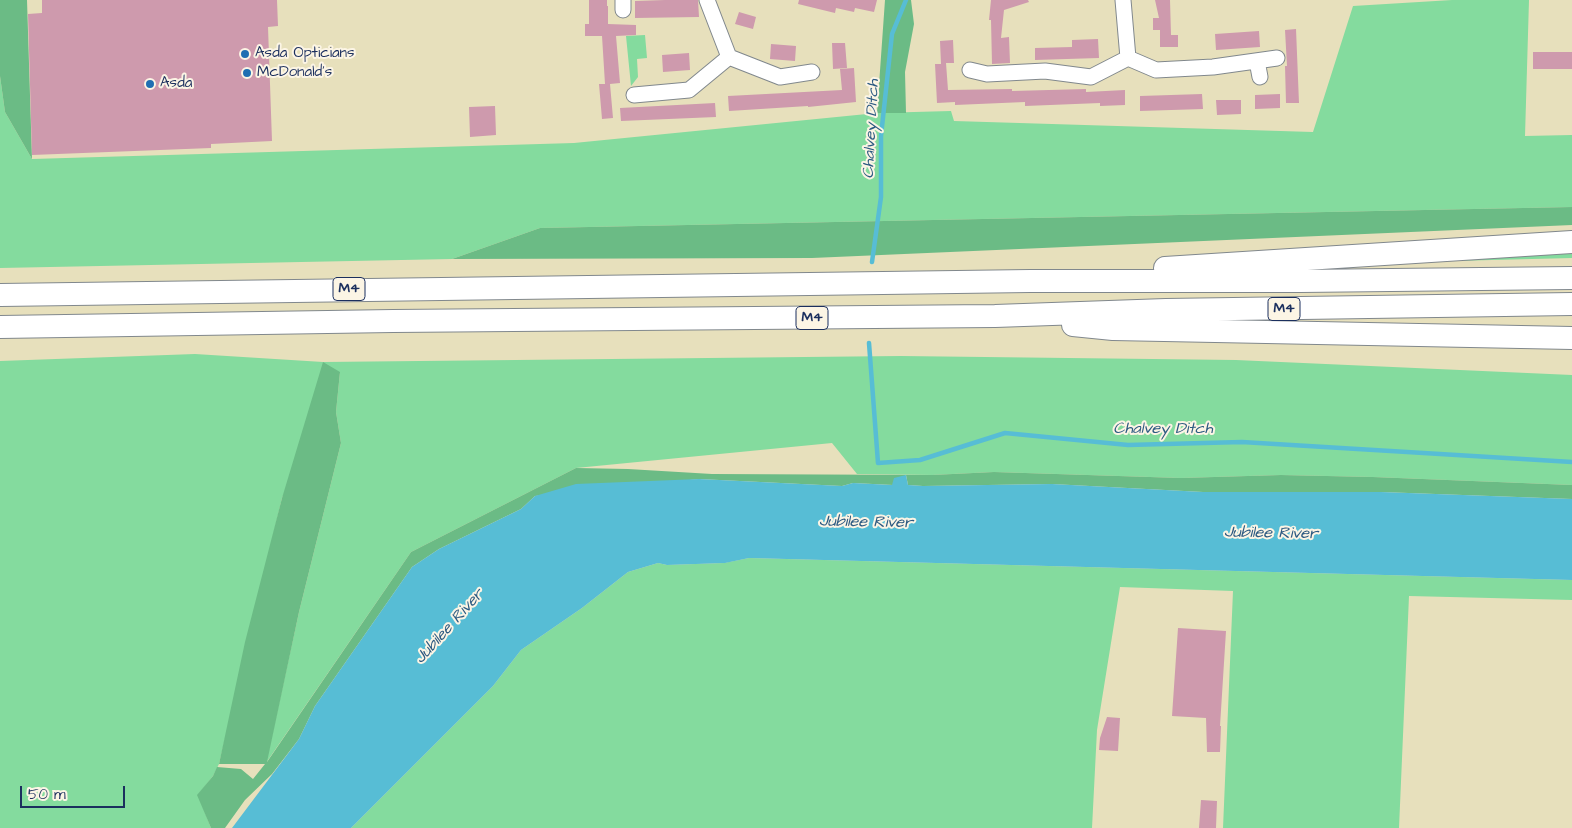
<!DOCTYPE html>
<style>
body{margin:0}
#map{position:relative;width:1572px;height:828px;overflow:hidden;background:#e7e0bc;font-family:"Architects Daughter",sans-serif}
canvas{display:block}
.scale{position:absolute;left:20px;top:786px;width:105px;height:22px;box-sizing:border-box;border:2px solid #1b2f5e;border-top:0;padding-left:6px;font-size:15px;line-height:18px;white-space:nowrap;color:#1b2f5e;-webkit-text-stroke:4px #fcf5e5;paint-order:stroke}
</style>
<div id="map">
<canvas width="1572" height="828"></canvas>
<div class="scale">50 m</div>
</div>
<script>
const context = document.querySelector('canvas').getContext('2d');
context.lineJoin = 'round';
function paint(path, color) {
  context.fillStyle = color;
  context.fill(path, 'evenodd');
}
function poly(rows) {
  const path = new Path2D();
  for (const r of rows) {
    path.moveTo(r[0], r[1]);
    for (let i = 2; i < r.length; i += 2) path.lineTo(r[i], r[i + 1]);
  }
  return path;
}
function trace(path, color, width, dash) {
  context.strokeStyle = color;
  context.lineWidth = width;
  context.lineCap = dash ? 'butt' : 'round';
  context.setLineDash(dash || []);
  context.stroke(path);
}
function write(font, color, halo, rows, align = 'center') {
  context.font = font + ' "Architects Daughter",sans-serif';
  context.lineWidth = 4;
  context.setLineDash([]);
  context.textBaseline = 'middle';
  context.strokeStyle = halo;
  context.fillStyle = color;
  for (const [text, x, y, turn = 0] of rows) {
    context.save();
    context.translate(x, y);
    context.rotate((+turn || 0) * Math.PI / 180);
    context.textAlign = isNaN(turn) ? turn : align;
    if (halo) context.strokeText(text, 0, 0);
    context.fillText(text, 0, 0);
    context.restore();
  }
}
paint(poly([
 [1452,0,1529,0,1525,136,1572,135,1572,207,540,228,452,259,0,268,0,76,5,112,32,159,574,143,877,113,951,111,954,121,1313,132,1353,6],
 [645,35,647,58,637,59,638,77,631,86,626,36],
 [1572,252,1572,258,1452,261],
 [195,354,323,362,901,356,1236,360,1572,375,1572,485,1373,477,1281,475,1181,478,994,472,932,475,857,474,832,443,576,468,411,552,266,763,299,612,341,443,336,412,340,372,282,498,219,764,213,776,198,795,211,828,0,828,0,361],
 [749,558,1572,580,1572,600,1409,596,1399,828,1223,828,1233,591,1120,587,1097,730,1092,828,351,828,493,686,521,650,582,608,628,572,658,563,667,565,724,563]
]), '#84db9e');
paint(poly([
 [0,0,27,0,32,159,5,112,0,76],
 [885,0,911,0,914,24,905,72,906,113,877,113],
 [1572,207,1572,225,812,258,452,259,540,228],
 [323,362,340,372,336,412,341,443,299,612,267,762,411,552,576,468,628,469,712,474,932,475,994,472,1181,478,1281,475,1373,477,1572,485,1572,499,1381,492,1203,492,1052,484,923,486,908,485,906,475,893,485,853,483,842,486,699,479,535,496,521,509,439,549,412,567,315,706,299,739,272,774,245,800,225,828,211,828,197,795,213,776,217,767,241,769,253,779,265,764,219,764,245,642,282,498]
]), '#6bbb85');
paint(poly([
 [906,475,908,485,923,486,1052,484,1203,492,1381,492,1572,499,1572,580,749,558,725,563,667,565,658,563,628,572,582,608,521,650,493,686,351,828,232,828,299,739,315,706,412,567,439,549,521,509,535,496,576,484,699,479,842,486,853,483,892,485,894,478]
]), '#57bdd5');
trace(poly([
 [872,262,881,197,881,136,892,34,906,0],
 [869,343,878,463,920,460,1005,433,1128,445,1242,442,1572,462]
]), '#57bdd5', 4.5);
paint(poly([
 [42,0,277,0,278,26,268,27,272,141,211,144,211,148,32,155,28,14,42,13],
 [589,0,607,0,607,6,608,6,608,24,636,25,636,35,616,36,620,83,610,84,613,118,602,119,599,84,605,84,602,36,585,36,585,24,589,24],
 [665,0,698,0,699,17,635,18,635,1],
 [799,0,877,0,874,12,855,8,854,12,836,8,835,13,798,4],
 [991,0,1028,0,1029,2,1004,10,1001,38,1009,37,1010,63,992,64,991,20,989,20],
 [1155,0,1170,0,1171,35,1178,35,1178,47,1160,47,1160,30,1153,30,1153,18,1159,18],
 [739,12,756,17,753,29,735,24],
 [1296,29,1299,103,1286,103,1285,66,1287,66,1285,30],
 [1259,31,1260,47,1216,50,1215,34],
 [1098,39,1099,58,1035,60,1035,48,1072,47,1072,40],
 [953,40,954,63,946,63,948,90,1012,89,1012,91,1086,89,1086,92,1125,90,1125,105,1100,106,1100,103,1025,106,1025,102,955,105,955,102,937,103,935,64,941,64,940,41],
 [832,43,845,43,847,68,833,69],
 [771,44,796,46,795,61,770,59],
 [1533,52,1572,52,1572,69,1533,69],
 [689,53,690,70,663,72,662,55],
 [854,68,856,102,808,107,808,106,729,111,728,96,842,90,840,69],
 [1202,94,1203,109,1140,111,1140,96],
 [1280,94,1280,108,1255,109,1255,95],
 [1216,100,1241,100,1241,114,1217,115],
 [715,103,716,117,621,121,620,108],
 [495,106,496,135,470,137,469,107],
 [1178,628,1226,631,1220,726,1221,726,1220,752,1207,752,1206,718,1172,716],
 [1107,717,1120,718,1118,751,1099,750,1100,738],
 [1201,800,1217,801,1216,828,1199,828]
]), '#ce9aad');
const minor = poly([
 [707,0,729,57],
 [1123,0,1128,58,1156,70,1213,67,1277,58],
 [623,10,623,0],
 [1257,61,1260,77],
 [970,70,987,74,1045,71,1091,77,1128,58],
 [634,95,689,90,729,57,780,77,812,72]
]);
const highway = poly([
 [1165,268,1572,242],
 [0,295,1030,281,1301,281,1572,278],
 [1073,325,1113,329,1572,338],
 [0,327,393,321,995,316,1166,310,1572,304]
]);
trace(minor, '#81888d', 17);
trace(highway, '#81888d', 24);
trace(minor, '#fff', 15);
trace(highway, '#fff', 22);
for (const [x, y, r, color] of [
 [245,54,5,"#1f6fb2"],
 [247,73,5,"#1f6fb2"],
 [150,84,5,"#1f6fb2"]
]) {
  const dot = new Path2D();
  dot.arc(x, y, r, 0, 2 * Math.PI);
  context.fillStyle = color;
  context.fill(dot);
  trace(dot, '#fcf5e5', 2);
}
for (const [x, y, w] of [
 [349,289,32],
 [1284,309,32],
 [812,318,32]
]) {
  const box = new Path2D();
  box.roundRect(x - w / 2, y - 11.5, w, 23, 4);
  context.fillStyle = '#fcf5e5';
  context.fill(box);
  trace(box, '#1b2f5e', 1);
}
write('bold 14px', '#1b2f5e', null, [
 ["M4",349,289],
 ["M4",1284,309],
 ["M4",812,318]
]);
write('15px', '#1b2f5e', '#fcf5e5', [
 ["Asda Opticians",255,54],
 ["McDonald's",257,73],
 ["Asda",160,84]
], 'left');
write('italic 16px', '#2d5a82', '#fcf5e5', [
 ["Chalvey Ditch",872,129,-87],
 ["Chalvey Ditch",1163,430],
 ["Jubilee River",866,523,1],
 ["Jubilee River",1271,534,1],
 ["Jubilee River",450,627,-48]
]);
</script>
